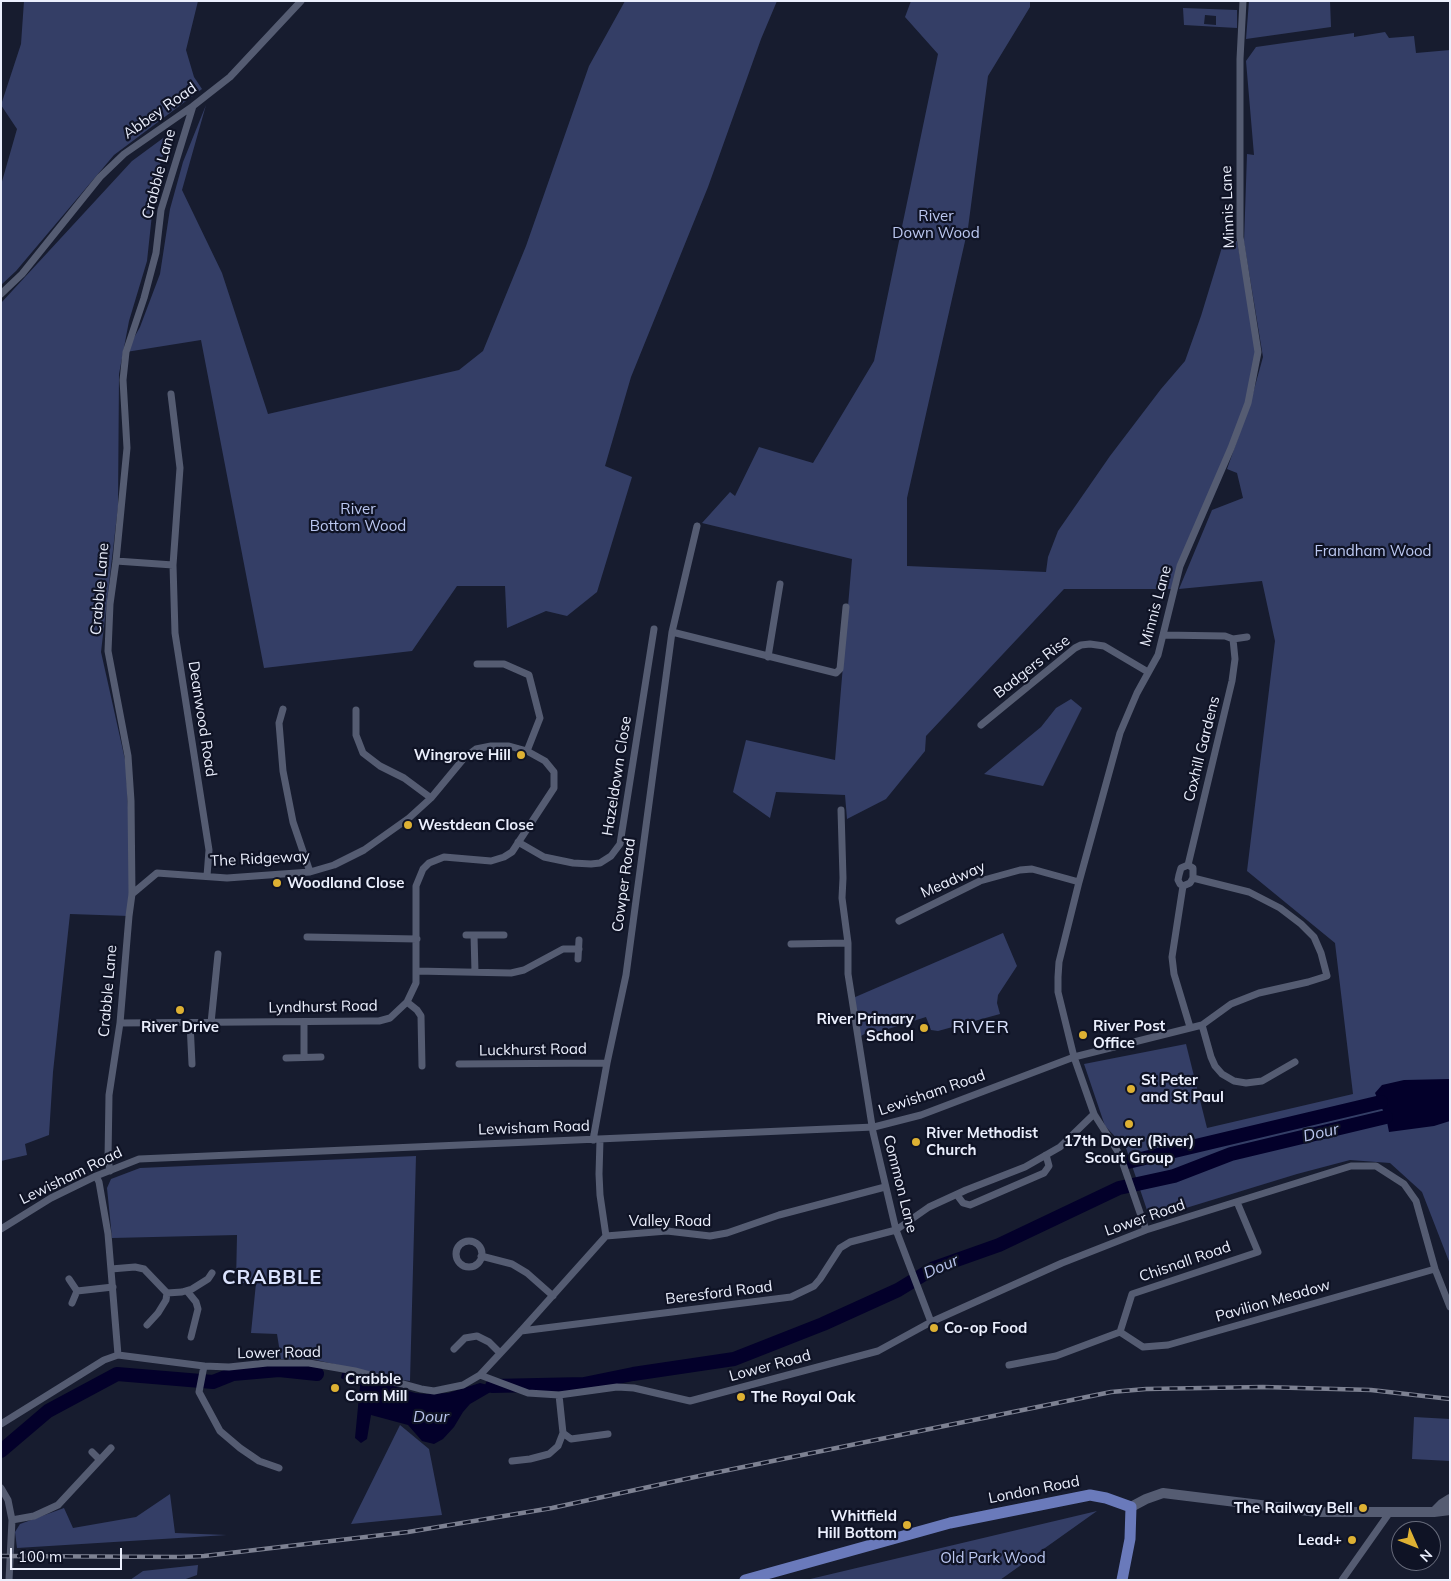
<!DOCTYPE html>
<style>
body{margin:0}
#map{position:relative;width:1451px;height:1581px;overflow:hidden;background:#171c2f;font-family:Mulish,sans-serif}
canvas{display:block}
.frame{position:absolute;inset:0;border:2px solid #ebeffd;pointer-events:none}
.north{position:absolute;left:1391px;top:1521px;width:50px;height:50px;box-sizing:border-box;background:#0f1325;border:1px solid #676b7b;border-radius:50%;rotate:134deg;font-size:14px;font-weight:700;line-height:20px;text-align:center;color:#ebeffd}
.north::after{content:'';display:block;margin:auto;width:18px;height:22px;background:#deb133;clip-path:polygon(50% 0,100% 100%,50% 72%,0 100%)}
.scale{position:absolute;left:10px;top:1548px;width:112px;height:22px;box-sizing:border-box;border:2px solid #ebeffd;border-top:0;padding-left:6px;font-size:15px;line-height:18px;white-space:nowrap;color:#ebeffd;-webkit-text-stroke:4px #0f1325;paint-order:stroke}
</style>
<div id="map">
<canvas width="1451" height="1581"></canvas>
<div class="frame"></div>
<div class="north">N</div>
<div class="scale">100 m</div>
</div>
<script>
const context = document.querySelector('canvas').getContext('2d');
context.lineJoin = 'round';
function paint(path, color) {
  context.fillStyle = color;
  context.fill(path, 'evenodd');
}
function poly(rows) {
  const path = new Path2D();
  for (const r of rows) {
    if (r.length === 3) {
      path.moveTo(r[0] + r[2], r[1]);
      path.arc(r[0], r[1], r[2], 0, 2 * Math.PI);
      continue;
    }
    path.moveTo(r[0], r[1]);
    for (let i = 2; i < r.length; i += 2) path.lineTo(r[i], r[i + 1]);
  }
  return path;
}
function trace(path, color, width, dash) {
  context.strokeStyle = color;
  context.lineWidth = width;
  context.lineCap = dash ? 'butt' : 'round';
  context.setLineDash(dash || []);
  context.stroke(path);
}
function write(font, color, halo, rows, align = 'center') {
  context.font = font + ' Mulish,sans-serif';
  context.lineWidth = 4.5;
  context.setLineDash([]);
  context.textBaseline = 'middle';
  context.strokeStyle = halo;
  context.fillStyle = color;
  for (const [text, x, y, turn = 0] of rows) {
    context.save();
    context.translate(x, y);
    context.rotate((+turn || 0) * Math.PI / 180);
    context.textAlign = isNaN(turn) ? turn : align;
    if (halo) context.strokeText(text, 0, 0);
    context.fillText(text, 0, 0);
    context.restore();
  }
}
paint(poly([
 [24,1,198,1,186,50,194,77,202,89,114,155,16,271,1,285,1,185,17,129,1,105,21,44],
 [625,1,777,1,761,39,708,187,631,377,605,466,632,477,597,592,567,616,546,611,507,628,505,586,457,586,412,651,264,668,201,340,126,352,140,327,160,274,170,209,183,162,206,105,182,190,222,273,268,414,459,370,483,351,526,246,589,66],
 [911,1,1030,1,1030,7,988,76,968,228,907,498,907,566,1046,572,1048,557,1058,531,1110,456,1161,389,1185,361,1201,316,1223,244,1237,241,1258,352,1248,403,1174,589,1064,589,926,736,925,751,886,799,847,819,845,795,776,792,770,818,733,792,746,740,835,760,852,559,702,523,730,492,735,496,759,447,813,463,874,361,938,54,905,17],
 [1249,1,1330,1,1331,27,1246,39],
 [1183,8,1237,10,1237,28,1184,25],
 [1205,15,1216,16,1216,25,1204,24],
 [1385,32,1389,38,1414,36,1416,53,1450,50,1450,1264,1422,1192,1390,1163,1350,1160,1297,1174,1150,1219,1126,1148,1105,1126,1084,1064,1186,1044,1207,1128,1353,1094,1335,943,1247,871,1275,641,1262,581,1179,589,1212,510,1243,498,1237,473,1227,469,1250,404,1263,357,1244,242,1247,154,1254,155,1246,61,1256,47,1354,33,1354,37],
 [170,133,156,177,147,261,129,321,119,374,118,507,101,652,126,764,132,894,129,916,70,914,53,1072,49,1135,25,1144,27,1155,1,1161,1,303,132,161],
 [1071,699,1082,708,1043,786,984,774,1041,727,1056,708],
 [1003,933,1017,966,998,995,997,1003,1000,1014,938,1031,931,1030,926,1017,869,1035,868,1032,861,1036,853,998],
 [416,1156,410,1381,381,1377,359,1370,312,1359,281,1359,277,1334,251,1333,256,1283,236,1283,237,1235,112,1238,107,1188,111,1179,140,1168],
 [1414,1417,1450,1419,1450,1461,1412,1459],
 [400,1425,429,1449,442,1515,351,1524],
 [170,1494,175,1533,227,1535,17,1548,15,1532,20,1524,64,1508,73,1528,136,1517],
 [1097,1511,1000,1580,806,1580],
 [198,1565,197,1575,183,1580,130,1580,143,1571]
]), '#343e66');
paint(poly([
 [1450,1079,1450,1121,1434,1126,1389,1132,1386,1117,1375,1093,1382,1085,1404,1080],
 [342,1373,352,1373,415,1393,427,1394,448,1393,480,1383,492,1386,494,1390,470,1404,463,1412,454,1427,443,1439,434,1444,422,1441,408,1425,371,1415,367,1439,361,1443,355,1438,360,1386,348,1382,341,1378]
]), '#03002a');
trace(poly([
 [1128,1162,1381,1102],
 [492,1386,584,1384,633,1374,734,1359,823,1324,898,1290,934,1268,999,1245,1119,1188,1174,1176,1231,1154,1386,1117],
 [1,1451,48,1411,117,1374,213,1382,233,1374,279,1370,317,1374]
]), '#03002a', 14);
trace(poly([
 [1,294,22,274,100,177,124,154,193,106,230,77,301,1],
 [171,394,180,468,173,565,175,633,209,850,207,876],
 [116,561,173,565],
 [672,632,836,673,840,669,846,607],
 [1163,635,1225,636,1233,639,1247,637],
 [768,657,780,584],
 [477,664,504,664,529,675,540,718,527,751],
 [283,709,279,723,283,771,293,822,310,872],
 [356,710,356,735,363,753,380,766,404,778,431,798],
 [981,725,1075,648,1081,645,1090,644,1104,646,1148,672],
 [841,810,843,878,842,898,848,943,848,974,873,1132,896,1230,931,1322],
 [518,842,544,857,573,863,591,864,600,863,611,856,620,844,654,629],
 [1188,865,1232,681,1235,659,1233,639],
 [1188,865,1193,868,1193,878,1190,883,1183,886,1180,884,1178,880,1179,875,1181,868,1188,865],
 [1183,886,1172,957,1174,974,1190,1027],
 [899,921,980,881,1020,870,1032,869,1079,882],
 [466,935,504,935],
 [474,935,475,972],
 [307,937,417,939],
 [791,944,848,943],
 [578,959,579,940],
 [416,971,511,973,524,970,563,949,579,949],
 [407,1002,417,1010,421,1016,422,1066],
 [304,1022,304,1057],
 [120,1023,369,1021,379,1021,390,1018,407,1002,416,983,416,886,423,869,429,863,444,857,491,861,504,857,512,852,554,788,554,772,545,761,527,751,509,746,491,746,476,749,465,757,431,798,409,818,364,850,334,865,310,872,227,878,157,873,132,894],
 [190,1023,192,1064],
 [211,1023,218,954],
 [1202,1025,1211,1057,1215,1066,1222,1074,1234,1081,1246,1083,1262,1081,1295,1062],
 [286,1058,321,1057],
 [459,1064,607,1063],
 [593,1140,607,1063,626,975,672,632,697,526],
 [600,1140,599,1174,600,1195,606,1236],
 [110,1171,108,1159,109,1095,120,1023,129,916,132,894,131,801,128,756,108,651,110,604,116,561,127,448,123,380,126,352,144,298,156,253,161,210,193,106],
 [96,1176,99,1182,108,1234,118,1355],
 [957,1195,963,1203,970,1205,1044,1173,1049,1166,1046,1155],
 [1,1229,51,1198,96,1176,139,1159,874,1127,921,1115,1074,1057,1202,1025,1231,1004,1259,993,1308,982,1327,976,1321,953,1314,937,1301,924,1280,908,1249,892,1193,878],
 [1146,1230,1120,1155,1094,1114,1074,1057,1058,992,1058,977,1059,962,1079,882,1120,733,1137,693,1158,655,1180,566,1231,448,1248,403,1258,352,1240,237,1240,59,1243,1],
 [469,1254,13],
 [481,1256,512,1264,527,1273,553,1296],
 [111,1269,135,1267,144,1269,167,1293,166,1300,158,1313,147,1325],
 [69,1279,77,1291,72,1303],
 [77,1291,113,1287],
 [187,1291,196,1302,198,1309,191,1337],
 [167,1293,182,1292,192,1289,208,1279,212,1273],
 [521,1331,791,1297,814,1286,820,1279,840,1248,850,1242,896,1230,929,1207,966,1190,1025,1167,1060,1147,1094,1114],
 [1120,1332,1143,1347,1168,1345,1435,1269],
 [454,1349,465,1338,477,1336,489,1342,500,1353],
 [1009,1365,1056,1356,1120,1332,1132,1294,1258,1252,1237,1202],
 [204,1366,199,1392,220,1431,240,1448,259,1461,279,1468],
 [480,1375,528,1393,559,1395,617,1387,634,1388,690,1401,878,1351,931,1322,1062,1263,1146,1230,1351,1166,1376,1166,1404,1184,1416,1201,1435,1269,1450,1307],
 [1,1424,104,1360,118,1355,204,1366,229,1367,267,1363,309,1363,355,1371,421,1389,434,1391,463,1385,480,1375,521,1331,606,1236,667,1231,710,1236,727,1233,779,1215,885,1187],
 [563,1433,571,1439,608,1434],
 [92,1452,100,1460],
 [512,1461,530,1459,549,1454,558,1446,563,1433,559,1395],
 [1,1488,8,1500,12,1520,9,1580],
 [12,1520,34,1516,58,1505,111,1448],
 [1342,1580,1390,1512]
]), '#555c72', 7);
trace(poly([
 [1131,1507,1146,1499,1163,1493,1317,1512,1434,1512,1450,1510],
 [1434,1512,1442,1504,1450,1499]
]), '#555c72', 10);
trace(poly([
 [745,1580,950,1523,1090,1495,1106,1498,1131,1507,1130,1539,1122,1580]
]), '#6a7abb', 11);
const rail = poly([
 [1,1556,181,1557,204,1556,408,1532,552,1508,704,1475,1111,1392,1146,1389,1263,1387,1371,1390,1450,1399]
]);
trace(rail, '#7d8192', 4.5);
trace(rail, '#0f1325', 2.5, [8]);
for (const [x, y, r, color] of [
 [521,755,5,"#deb133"],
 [408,825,5,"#deb133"],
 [277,883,5,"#deb133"],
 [180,1010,5,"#deb133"],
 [924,1028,5,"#deb133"],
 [1083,1035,5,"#deb133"],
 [1131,1089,5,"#deb133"],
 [1129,1124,5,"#deb133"],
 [916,1142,5,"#deb133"],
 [934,1328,5,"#deb133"],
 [335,1388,5,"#deb133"],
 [741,1397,5,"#deb133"],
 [1363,1508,5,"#deb133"],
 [907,1525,5,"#deb133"],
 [1352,1540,5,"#deb133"]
]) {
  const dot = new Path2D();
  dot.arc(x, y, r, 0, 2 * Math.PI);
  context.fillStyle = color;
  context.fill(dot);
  trace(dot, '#0f1325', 2);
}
write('15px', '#ebeffd', '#0f1325', [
 ["Abbey Road",160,111,-35],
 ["Crabble Lane",159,174,-75],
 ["Minnis Lane",1228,207,-92],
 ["Crabble Lane",100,589,-85],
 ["Minnis Lane",1156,606,-75],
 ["Badgers Rise",1032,667,-38],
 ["Deanwood Road",202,719,81],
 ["Coxhill Gardens",1202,749,-76],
 ["Hazeldown Close",617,776,-81],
 ["The Ridgeway",260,859,-3],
 ["Meadway",953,880,-24],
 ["Cowper Road",624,885,-82],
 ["Crabble Lane",108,991,-85],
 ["Lyndhurst Road",323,1007,-1],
 ["Luckhurst Road",533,1050,-1],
 ["Lewisham Road",932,1093,-19],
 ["Lewisham Road",534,1128,-2],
 ["Lewisham Road",71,1176,-26],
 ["Common Lane",900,1184,76],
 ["Lower Road",1145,1218,-19],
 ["Valley Road",670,1221],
 ["Chisnall Road",1185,1262,-19],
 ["Beresford Road",719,1293,-7],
 ["Pavilion Meadow",1273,1301,-16],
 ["Lower Road",279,1353,-1],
 ["Lower Road",770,1366,-15],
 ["London Road",1034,1490,-11]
]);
write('15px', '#bcc8f1', '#0f1325', [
 ["River",936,216],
 ["Down Wood",936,233],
 ["River",358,509],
 ["Bottom Wood",358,526],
 ["Frandham Wood",1373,551],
 ["Old Park Wood",993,1558]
]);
write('bold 15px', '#ebeffd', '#0f1325', [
 ["Wingrove Hill",511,755,"right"],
 ["Westdean Close",418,825],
 ["Woodland Close",287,883],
 ["River Primary",914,1019,"right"],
 ["School",914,1036,"right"],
 ["River Post",1093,1026],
 ["Office",1093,1043],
 ["River Drive",180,1027,"center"],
 ["St Peter",1141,1080],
 ["and St Paul",1141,1097],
 ["River Methodist",926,1133],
 ["Church",926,1150],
 ["17th Dover (River)",1129,1141,"center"],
 ["Scout Group",1129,1158,"center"],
 ["Co-op Food",944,1328],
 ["Crabble",345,1379],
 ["Corn Mill",345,1396],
 ["The Royal Oak",751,1397],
 ["The Railway Bell",1353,1508,"right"],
 ["Whitfield",897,1516,"right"],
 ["Hill Bottom",897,1533,"right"],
 ["Lead+",1342,1540,"right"]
], 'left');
write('italic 16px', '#b9c5ed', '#0f1325', [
 ["Dour",1321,1133,-13],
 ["Dour",941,1267,-24],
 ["Dour",431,1417]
]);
context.letterSpacing = '1px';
write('18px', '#dae2fd', '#0f1325', [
 ["RIVER",981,1028]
]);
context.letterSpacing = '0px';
context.letterSpacing = '1px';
write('bold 20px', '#dae2fd', '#0f1325', [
 ["CRABBLE",272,1278]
]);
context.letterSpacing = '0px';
</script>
